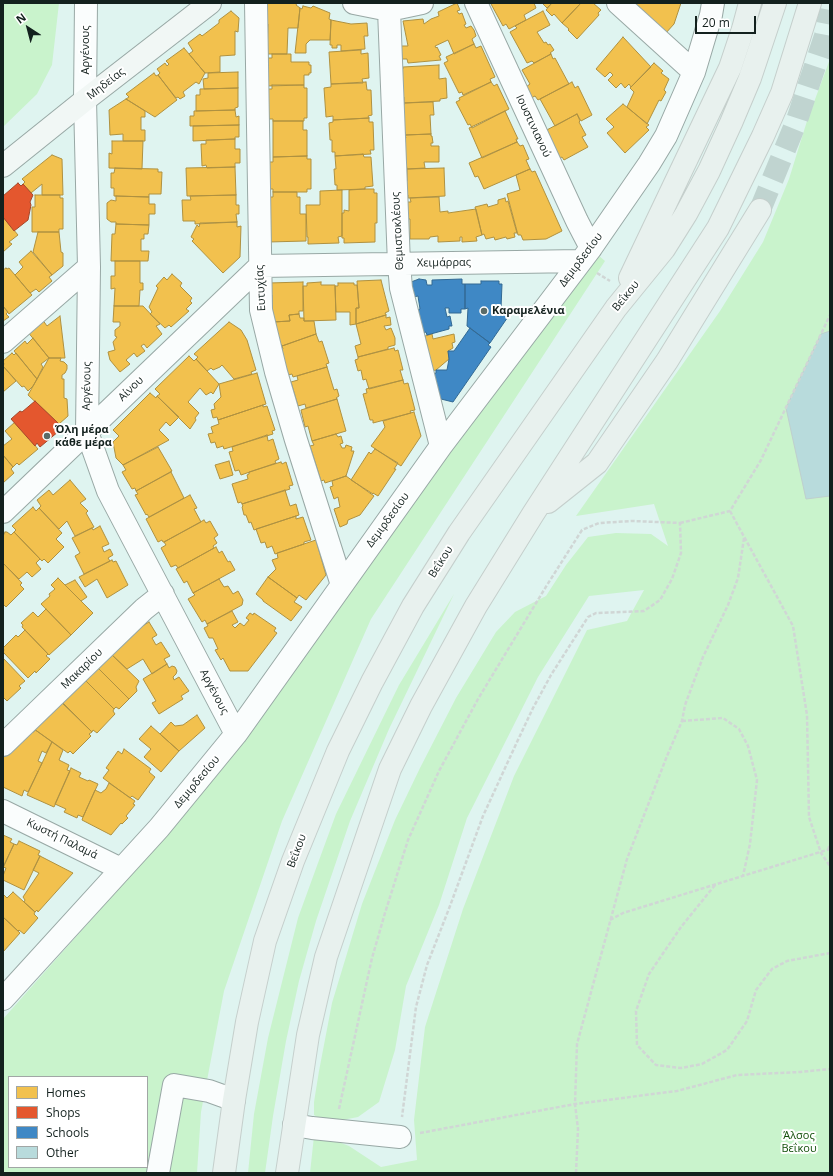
<!DOCTYPE html>
<meta charset="utf-8">
<style>
body{margin:0}
#map{position:relative;width:833px;height:1176px;overflow:hidden;background:#dff4f0;font-family:"Open Sans",sans-serif}
canvas{display:block}
.frame{position:absolute;inset:0;border:4px solid #13211e;pointer-events:none}
.legend{position:absolute;left:8px;top:1076px;width:140px;height:92px;box-sizing:border-box;background:#fff;border:1px solid #a1a6a5;margin:0;padding:5px 7px;list-style:none;font-size:12px;color:#13211e}
.legend li{display:flex;align-items:center;gap:8px;height:20px}
.legend b{width:20px;border:1px solid #a1a6a5}
.north{position:absolute;left:8px;top:8px;width:40px;height:40px;-webkit-text-stroke:3px #fff;paint-order:stroke;rotate:324deg;font-size:11px;font-weight:700;line-height:16px;text-align:center;color:#13211e}
.north::after{content:'';display:block;margin:auto;width:14px;height:18px;background:#13211e;clip-path:polygon(50% 0,100% 100%,50% 72%,0 100%)}
.scale{position:absolute;left:695px;top:16px;width:61px;height:18px;box-sizing:border-box;border:2px solid #13211e;border-top:0;padding-left:5px;font-size:12px;line-height:14px;white-space:nowrap;color:#13211e;-webkit-text-stroke:3px #fff;paint-order:stroke}
</style>
<div id="map">
<canvas width="833" height="1176"></canvas>
<div class="frame"></div>
<ul class="legend">
<li><b style="height:11px;background:#f2c14e"></b>Homes</li>
<li><b style="height:11px;background:#e4572e"></b>Shops</li>
<li><b style="height:11px;background:#3f88c5"></b>Schools</li>
<li><b style="height:11px;background:#b8dbdc"></b>Other</li>
</ul>
<div class="north">N</div>
<div class="scale">20 m</div>
</div>
<script>
const context = document.querySelector('canvas').getContext('2d');
context.lineJoin = 'round';
function paint(path, color) {
  context.fillStyle = color;
  context.fill(path, 'evenodd');
}
function poly(rows) {
  const path = new Path2D();
  for (const r of rows) {
    path.moveTo(r[0], r[1]);
    for (let i = 2; i < r.length; i += 2) path.lineTo(r[i], r[i + 1]);
  }
  return path;
}
function trace(path, color, width, dash) {
  context.strokeStyle = color;
  context.lineWidth = width;
  context.lineCap = dash ? 'butt' : 'round';
  context.setLineDash(dash || []);
  context.stroke(path);
}
function write(font, color, halo, rows, align = 'center') {
  context.font = font + ' "Open Sans",sans-serif';
  context.lineWidth = 4;
  context.setLineDash([]);
  context.textBaseline = 'middle';
  context.strokeStyle = halo;
  context.fillStyle = color;
  for (const [text, x, y, turn = 0] of rows) {
    context.save();
    context.translate(x, y);
    context.rotate((+turn || 0) * Math.PI / 180);
    context.textAlign = isNaN(turn) ? turn : align;
    if (halo) context.strokeText(text, 0, 0);
    context.fillText(text, 0, 0);
    context.restore();
  }
}
paint(poly([
 [3,3,59,3,52,65,37,94,3,127],
 [830,59,830,1173,310,1173,314,1136,326,1137,349,1146,381,1167,417,1160,414,1120,425,1027,463,909,514,776,587,630,627,621,644,590,589,596,538,677,467,818,439,905,406,986,395,1050,379,1102,358,1117,327,1123,314,1115,314,1102,319,1071,332,1003,362,904,395,820,420,768,456,698,496,632,515,612,546,596,566,565,588,537,616,533,651,534,668,546,654,504,576,516,720,311,763,242,789,179,807,121],
 [598,255,605,261,371,619,282,821,224,991,201,1112,197,1173,3,1173,3,1019,153,850],
 [9,1077,147,1077,147,1167,9,1167],
 [454,594,389,729,350,821,316,921,299,981,286,1041,273,1116,265,1173,248,1173,254,1114,268,1038,298,918,318,863,336,814,399,685]
]), '#c9f3cc');
const homes = poly([
 [265,3,297,3,296,5,300,8,298,28,288,28,287,54,267,54,268,24,265,24,265,3],
 [457,3,460,10,457,11,459,14,462,13,466,24,464,25,466,28,471,26,474,30,476,36,472,39,474,44,454,54,448,40,435,46,436,48,437,47,441,55,439,56,441,60,408,63,407,59,402,59,401,46,408,46,403,21,423,19,424,24,431,19,439,16,438,12,457,3],
 [494,3,534,3,536,8,524,15,526,20,509,29,506,24,503,26,491,4,494,3],
 [542,3,552,3,547,8,542,3],
 [552,3,581,3,562,23,554,14,552,16,546,10,552,3],
 [581,3,593,3,601,10,598,13,599,15,577,39,568,30,569,29,562,23,581,3],
 [637,3,681,3,674,24,665,34,635,5,637,3],
 [303,6,311,8,313,6,330,13,329,19,331,20,330,40,310,40,306,44,306,53,295,53,300,8,302,9,303,6],
 [231,11,239,18,238,32,235,31,235,55,220,56,220,72,205,73,189,54,193,51,188,43,200,34,202,36,219,23,219,20,231,11],
 [543,11,550,25,537,32,544,43,546,42,548,45,550,44,554,50,550,53,551,54,534,63,532,61,527,63,510,32,517,28,515,26,543,11],
 [331,20,351,24,367,23,368,36,364,36,365,49,341,51,341,45,337,45,337,48,332,48,332,45,330,45,331,20],
 [623,37,651,67,631,87,629,84,625,88,621,83,616,88,608,80,613,75,610,72,605,77,596,69,623,37],
 [474,44,476,48,481,46,495,77,490,79,491,82,463,95,462,92,459,93,444,63,448,61,446,57,474,44],
 [184,48,205,73,199,84,196,82,183,92,185,96,180,99,178,97,176,98,158,75,160,73,157,69,165,63,167,66,169,64,166,61,184,48],
 [361,50,361,54,368,53,369,78,362,79,363,83,331,84,329,52,361,50],
 [272,54,291,54,291,62,309,62,309,65,311,65,311,73,309,73,309,75,304,75,304,85,267,86,267,58,272,58,272,54],
 [551,54,553,59,555,58,569,84,538,100,535,96,531,98,526,87,530,84,522,70,551,54],
 [654,63,663,71,661,73,669,79,664,90,666,92,661,101,659,100,647,124,627,107,634,92,630,88,654,63],
 [439,65,439,79,446,78,447,98,440,99,440,101,404,103,404,97,399,97,398,69,403,69,403,67,439,65],
 [238,72,238,88,204,89,203,79,208,78,208,73,238,72],
 [154,73,156,76,158,75,177,100,155,117,126,99,129,97,126,94,154,73],
 [366,82,367,90,371,90,372,115,368,116,369,118,333,120,333,116,326,117,324,88,331,87,331,84,366,82],
 [491,82,494,86,497,84,509,109,472,128,470,124,468,125,456,102,460,100,459,98,491,82],
 [572,82,575,88,578,86,592,115,581,121,577,114,555,126,540,99,572,82],
 [272,85,304,85,304,88,307,88,307,118,304,118,304,121,273,121,273,119,268,119,268,89,272,89,272,85],
 [238,88,238,107,235,108,235,110,196,111,196,95,200,95,200,89,238,88],
 [126,99,145,111,145,117,141,117,141,130,145,130,145,141,123,141,123,134,110,135,109,110,126,99],
 [433,102,434,115,430,115,431,134,405,135,405,132,401,132,401,106,404,105,404,103,433,102],
 [623,104,649,125,646,127,649,130,625,153,607,133,614,127,606,119,623,104],
 [235,110,236,117,239,116,239,125,190,126,190,116,194,116,194,111,235,110],
 [505,111,518,139,516,139,517,142,482,158,469,128,505,111],
 [577,114,580,121,579,122,586,135,582,137,588,147,564,160,562,157,558,159,543,132,577,114],
 [369,118,369,122,373,122,374,150,370,150,371,154,335,156,335,152,332,152,332,140,330,140,329,123,333,122,333,120,369,118],
 [273,121,303,121,303,130,307,130,307,156,273,157,273,121],
 [239,125,239,137,235,137,235,139,193,141,193,126,239,125],
 [431,134,431,136,432,136,433,143,431,143,431,146,439,146,439,162,424,162,425,168,407,169,406,163,404,163,403,138,406,138,405,135,431,134],
 [235,139,235,149,240,149,240,163,235,163,235,167,207,168,206,165,202,166,201,144,206,144,206,140,235,139],
 [112,141,143,141,142,169,109,168,109,153,112,154,112,141],
 [517,142,520,146,523,145,529,159,526,160,530,169,484,189,478,176,475,177,469,163,517,142],
 [363,154,364,157,371,157,373,186,365,187,365,189,337,190,337,185,335,185,334,169,336,169,335,156,363,154],
 [52,155,62,159,63,195,42,195,42,184,31,193,23,184,25,182,22,179,52,155],
 [307,156,307,159,311,159,311,189,307,189,307,192,273,192,273,189,267,189,267,162,273,162,273,157,307,156],
 [235,167,236,195,187,196,186,168,235,167],
 [115,168,158,169,158,172,162,172,161,194,149,194,149,197,114,196,114,188,111,188,111,173,114,173,115,168],
 [444,168,445,196,408,198,408,195,404,194,404,181,407,181,407,169,444,168],
 [530,169,532,172,535,171,562,231,546,239,523,240,521,235,518,235,507,194,520,190,516,175,530,169],
 [365,189,374,189,374,193,377,193,377,223,375,223,375,242,344,243,344,238,342,238,342,213,344,213,344,210,349,211,349,190,365,189],
 [342,190,342,236,338,237,339,243,308,244,308,237,307,237,306,205,320,205,320,191,342,190],
 [273,192,297,192,297,197,300,197,300,214,306,214,306,241,268,242,268,197,273,197,273,192],
 [35,195,60,195,60,198,63,198,63,229,59,229,59,232,32,232,32,207,35,207,35,195],
 [236,195,236,205,239,205,239,214,236,214,237,222,195,224,195,221,183,221,182,200,191,200,190,196,236,195],
 [116,196,149,197,149,204,155,204,155,214,149,214,149,225,116,224,116,222,111,222,107,219,107,203,111,200,116,201,116,196],
 [439,197,440,212,448,211,448,213,476,209,482,235,476,237,477,241,462,242,462,237,460,237,460,241,438,242,438,236,430,237,429,239,410,239,410,219,405,219,405,202,411,202,410,198,439,197],
 [505,198,506,202,508,201,517,233,514,233,515,237,507,239,506,237,495,240,494,237,486,239,484,234,482,235,475,207,487,204,488,207,498,204,498,200,505,198],
 [3,217,18,235,9,242,12,244,3,252,3,217],
 [237,222,237,227,241,226,240,257,223,273,192,241,194,239,191,237,197,225,199,227,200,223,237,222],
 [116,224,149,225,148,234,144,234,144,239,141,239,141,251,149,251,148,261,111,261,112,234,115,234,116,224],
 [38,232,59,232,61,252,63,253,63,266,52,275,33,252,38,232],
 [31,251,52,275,49,277,52,281,39,292,36,289,30,293,15,275,23,267,19,262,31,251],
 [115,261,140,261,140,283,143,283,143,290,140,290,139,306,114,306,115,288,111,289,111,276,115,276,115,261],
 [6,268,7,269,9,268,32,295,9,314,3,306,3,270,6,268],
 [172,274,182,283,180,286,192,298,190,301,192,303,186,309,189,311,171,327,169,325,165,328,150,314,152,312,149,307,158,288,156,286,164,277,167,280,172,274],
 [381,280,389,311,385,313,386,315,356,324,356,308,359,308,357,281,381,280],
 [303,282,303,311,299,311,299,314,289,315,290,321,273,322,272,295,269,295,269,283,303,282],
 [321,282,321,285,335,285,336,320,304,321,303,286,307,286,307,283,321,282],
 [338,283,354,283,354,285,357,285,359,308,356,308,356,324,350,325,350,312,336,312,335,286,338,286,338,283],
 [3,306,8,312,6,314,9,317,3,321,3,306],
 [114,306,143,306,160,324,156,326,162,334,147,348,144,344,141,346,145,351,137,357,134,353,126,360,130,364,120,372,110,360,108,352,115,350,113,342,117,337,115,336,115,330,120,326,120,322,113,322,114,306],
 [299,314,300,318,304,318,304,321,314,321,316,334,282,346,281,344,279,345,273,322,290,321,289,315,299,314],
 [386,315,386,318,390,317,391,325,384,326,386,330,391,328,395,338,395,345,388,347,388,349,358,357,355,346,361,344,356,324,386,315],
 [60,316,65,358,49,358,27,331,42,319,47,326,60,316],
 [229,322,241,330,247,340,256,370,251,372,252,374,234,379,222,365,220,367,213,370,211,368,207,371,196,359,198,357,194,354,229,322],
 [316,334,319,342,322,341,329,363,326,364,327,367,293,377,292,374,288,375,279,351,283,349,282,346,316,334],
 [432,334,433,339,454,334,455,342,452,343,453,348,448,351,449,359,436,370,431,371,425,336,432,334],
 [33,338,49,358,41,364,43,367,37,379,14,351,25,341,27,344,33,338],
 [394,348,395,351,398,350,403,370,400,370,403,380,369,389,366,379,363,380,361,370,358,371,355,360,358,359,358,357,394,348],
 [12,353,14,355,16,353,37,379,33,386,28,391,24,386,22,387,3,366,4,364,3,361,12,353],
 [189,356,194,361,196,359,219,384,213,394,211,392,206,395,200,388,188,402,199,413,195,418,196,420,190,429,157,396,160,394,155,389,189,356],
 [49,358,61,358,60,361,64,362,67,365,67,369,65,373,62,375,62,379,64,379,64,398,67,399,68,416,59,424,28,395,49,358],
 [3,366,16,381,3,392,3,366],
 [327,367,334,390,337,389,339,396,336,398,337,399,306,408,305,404,298,406,291,382,298,380,297,376,327,367],
 [257,373,266,404,218,420,217,417,213,418,211,410,215,409,214,404,221,397,219,384,257,373],
 [403,380,404,384,408,383,415,410,410,411,411,413,373,423,373,420,370,420,363,394,367,393,366,389,403,380],
 [150,393,156,398,157,396,179,417,170,426,166,422,159,430,169,440,123,465,116,458,113,442,119,436,113,430,150,393],
 [337,399,346,431,312,441,308,426,305,427,301,410,337,399],
 [263,405,263,407,267,406,275,430,272,431,273,434,224,449,223,446,217,448,215,442,211,443,208,434,213,433,211,427,219,424,218,420,263,405],
 [414,412,421,436,401,466,371,446,385,427,383,421,414,412],
 [15,422,38,449,19,465,17,463,13,467,3,455,3,446,12,439,5,431,15,422],
 [336,434,338,437,341,436,343,443,340,444,342,448,345,448,346,445,352,447,351,451,354,451,346,476,325,483,324,480,321,481,310,446,314,445,312,441,336,434],
 [267,435,268,441,273,439,279,459,275,461,276,463,241,475,239,470,235,471,229,452,233,451,232,447,267,435],
 [158,447,172,471,136,491,135,488,132,489,122,472,126,470,123,465,158,447],
 [375,449,398,463,394,469,396,469,378,496,373,493,373,494,351,480,369,452,371,454,375,449],
 [3,455,13,467,11,469,14,473,3,483,3,455],
 [229,461,233,475,220,479,215,465,229,461],
 [281,462,282,464,286,462,293,485,289,486,290,489,242,504,241,502,238,503,232,484,248,479,247,475,249,474,249,472,281,462],
 [171,472,184,498,149,517,147,514,146,515,135,495,138,494,136,491,171,472],
 [346,476,374,496,360,515,348,520,347,524,340,527,334,509,340,507,338,497,334,499,330,487,333,486,332,481,346,476],
 [70,480,86,499,80,503,88,511,86,513,94,527,75,536,67,521,59,529,39,508,41,506,37,500,49,490,53,495,70,480],
 [285,490,290,506,296,504,299,515,254,530,251,522,249,523,246,515,244,515,242,507,243,506,242,504,285,490],
 [190,495,197,508,194,509,201,522,164,542,163,542,162,540,158,542,146,519,190,495],
 [33,507,36,511,39,508,62,533,56,539,64,547,48,563,44,559,42,561,14,532,16,530,12,526,33,507],
 [296,516,296,519,303,517,311,540,304,542,304,544,275,554,272,546,267,548,265,542,261,543,256,529,296,516],
 [204,520,206,523,210,521,218,535,214,538,217,543,213,546,214,548,178,568,176,565,171,567,161,548,166,545,164,542,204,520],
 [100,526,109,544,102,547,104,552,110,549,113,555,108,558,110,561,84,574,75,556,80,553,72,538,92,528,93,530,100,526],
 [5,532,7,532,11,535,14,532,40,559,36,563,41,569,32,577,27,572,19,579,3,563,3,536,5,532],
 [316,540,326,575,306,600,299,595,297,598,268,577,276,569,272,560,278,558,277,553,316,540],
 [216,547,219,553,222,551,228,562,230,561,235,570,193,593,187,581,184,583,176,569,216,547],
 [112,560,113,562,116,561,128,585,107,598,97,579,85,587,79,577,112,560],
 [3,563,22,583,20,585,24,589,6,607,3,604,3,563],
 [268,577,297,598,294,602,302,607,291,621,263,601,263,600,256,594,268,577],
 [58,578,93,613,71,635,41,604,50,596,49,594,55,589,51,585,58,578],
 [219,579,224,587,228,586,233,594,238,591,243,600,242,605,207,624,205,620,202,622,188,599,195,595,193,593,219,579],
 [75,580,87,597,81,601,65,585,75,580],
 [46,609,71,635,49,655,22,627,23,625,21,623,33,612,38,617,46,609],
 [232,611,238,622,232,625,235,628,240,623,244,626,249,620,246,618,250,613,253,615,254,613,276,628,274,631,277,633,248,671,230,671,223,658,221,660,215,650,218,649,213,638,209,638,204,628,208,626,207,624,232,611],
 [149,622,157,635,152,638,156,645,161,642,170,656,164,659,167,664,152,674,143,659,127,669,111,654,121,639,149,622],
 [25,630,48,654,46,656,50,659,36,673,35,671,28,678,3,652,4,650,3,648,16,635,18,637,25,630],
 [111,654,139,681,136,687,137,691,129,699,95,665,111,654],
 [3,658,25,681,19,686,21,688,7,701,3,697,3,658],
 [167,664,169,668,172,666,175,667,177,671,176,674,173,677,174,680,179,677,189,691,181,696,183,699,159,714,152,703,156,701,143,679,167,664],
 [95,665,129,699,119,709,116,707,114,709,85,680,95,665],
 [85,680,114,709,113,711,115,714,97,733,93,730,92,732,59,699,85,680],
 [62,703,92,732,89,734,91,736,73,754,70,751,68,753,34,729,62,703],
 [197,715,205,728,179,751,160,734,171,722,175,726,183,725,197,715],
 [151,726,179,751,161,772,144,757,151,749,139,739,151,726],
 [34,729,52,742,46,753,42,751,38,761,42,763,28,792,24,790,22,796,3,787,3,752,8,755,12,745,28,730,34,732,34,729],
 [52,742,63,750,59,760,69,765,67,770,70,771,54,807,27,795,52,742],
 [124,749,151,769,149,772,155,777,138,800,132,796,130,798,103,778,109,770,106,768,118,751,122,754,124,749],
 [71,768,81,773,79,777,88,781,89,780,98,784,83,817,78,815,77,818,64,812,66,809,55,804,71,768],
 [109,783,135,801,133,804,135,805,126,816,128,818,122,824,121,823,111,835,82,820,83,817,95,790,101,793,106,789,109,783],
 [3,835,12,839,10,842,14,844,3,868,3,835],
 [19,841,40,851,38,855,40,856,24,890,3,880,3,876,6,868,3,867,14,844,17,845,19,841],
 [40,856,73,873,38,912,37,910,35,912,24,902,25,900,23,897,39,873,33,870,40,856],
 [13,892,35,912,34,914,38,918,24,934,19,930,18,931,3,917,3,894,7,898,13,892],
 [3,917,20,933,3,952,3,917]
]);
paint(homes, '#f2c14e');
trace(homes, '#af9140', 1);
const shops = poly([
 [18,183,21,186,23,184,33,195,30,202,31,205,28,220,14,231,3,217,3,196,18,183],
 [35,401,59,424,55,427,59,431,40,447,37,443,35,446,11,419,20,411,22,412,35,401]
]);
paint(shops, '#e4572e');
trace(shops, '#a54729', 1);
const schools = poly([
 [419,279,426,280,427,285,432,285,432,280,462,279,462,284,465,284,465,309,461,309,461,313,449,313,449,308,445,308,447,317,450,316,452,326,449,326,449,329,427,335,426,332,422,333,416,311,420,309,418,296,413,297,411,282,419,279],
 [481,281,499,281,499,284,502,284,501,308,499,308,499,312,512,311,490,343,467,326,468,308,465,309,465,284,481,284,481,281],
 [470,328,490,343,488,345,491,347,453,402,437,398,432,375,436,373,436,370,447,370,449,359,448,351,454,351,470,328]
]);
paint(schools, '#3f88c5');
trace(schools, '#326993', 1);
const building = poly([
 [830,331,830,496,806,499,786,408,821,334,830,331]
]);
paint(building, '#b8dbdc');
trace(building, '#bfcfce', 1);
trace(poly([
 [760,210,797,120,825,36,830,10]
]), '#c0d4d0', 22, [22, 11]);
const street = poly([
 [86,3,85,100,89,267,87,432,108,491,236,734],
 [256,3,261,310,276,372,296,440,342,585],
 [354,3,389,10,422,3],
 [476,3,577,221,591,248],
 [618,3,694,72],
 [389,10,399,264,401,288,441,446],
 [3,342,89,267],
 [3,512,260,266,580,261],
 [3,745,144,609,163,594],
 [3,811,121,869],
 [3,999,159,828,236,734,441,446,591,248,649,164,666,136,694,72,711,15,713,3],
 [294,1125,312,1128,400,1137],
 [158,1173,174,1085,209,1091,234,1100]
]);
const secondary = poly([
 [3,166,85,100,210,3]
]);
const primary = poly([
 [630,278,730,68,743,29,750,3],
 [548,502,597,463,667,361,760,210],
 [224,1173,234,1100,247,1022,265,941,293,861,338,751,372,682,413,606,459,533,616,308,664,249,686,214,709,171,731,123,750,78,775,3],
 [287,1173,308,1035,326,957,390,769,421,706,476,606,533,514,718,228,763,136,782,93,810,3]
]);
trace(street, '#98a8a5', 24);
trace(secondary, '#98a8a5', 24);
trace(primary, '#c5cfcc', 24);
trace(poly([
 [597,273,610,281],
 [730,511,793,626,807,715,809,817,821,853,830,866],
 [680,523,730,511,761,460,830,315],
 [682,721,723,718,739,729,748,746,757,780,750,844,743,876],
 [828,850,830,844],
 [715,885,681,927,649,974,636,1011,637,1045,656,1065,681,1068,702,1064,727,1050,747,1021,756,990,772,969,787,961,830,953],
 [610,920,623,913,830,849],
 [339,1109,372,958,385,913,408,840,439,771,478,699,547,585,582,530,599,523,632,521,680,523,681,553,672,579,660,600,644,611,596,613,588,617,551,675,533,708,517,742,483,816,450,906,427,965,416,1007,402,1117],
 [420,1133,575,1104,677,1091,737,1075,800,1072,830,1069],
 [576,1173,578,1129,575,1104,577,1044,627,859,667,756,682,721,685,705,703,657,728,605,738,578,744,538]
]), '#d0d6d5', 2.5, [4, 2]);
trace(street, '#fafdfd', 22);
trace(secondary, '#f1f7f5', 22);
trace(primary, '#e8f1ee', 22);
for (const [x, y, r, color] of [
 [484,311,4,"#5a6b68"],
 [47,436,4,"#5a6b68"]
]) {
  const dot = new Path2D();
  dot.arc(x, y, r, 0, 2 * Math.PI);
  context.fillStyle = color;
  context.fill(dot);
  trace(dot, '#fff', 1.5);
}
write('11px', '#13211e', '#fff', [
 ["Αργένους",86,50,-90],
 ["Μηδείας",106,84,-38],
 ["Ιουστινιανού",533,126,65],
 ["Θεμιστοκλέους",398,231,-93],
 ["Δεμιρδεσίου",581,260,-53],
 ["Χειμάρρας",444,263,-1],
 ["Ευτυχίας",261,288,-93],
 ["Βεΐκου",626,296,-51],
 ["Αργένους",87,386,-89],
 ["Αίνου",131,389,-44],
 ["Δεμιρδεσίου",388,520,-54],
 ["Βεΐκου",441,562,-58],
 ["Μακαρίου",82,669,-44],
 ["Αργένους",214,692,62],
 ["Δεμιρδεσίου",197,782,-50],
 ["Κωστή Παλαμά",62,839,26],
 ["Βεΐκου",297,851,-69]
]);
write('bold 11px', '#13211e', '#fff', [
 ["Καραμελένια",492,311],
 ["Όλη μέρα",55,430],
 ["κάθε μέρα",55,443]
], 'left');
write('11px', '#13500b', '#fff', [
 ["Άλσος",799,1136],
 ["Βεΐκου",799,1149]
]);
</script>
